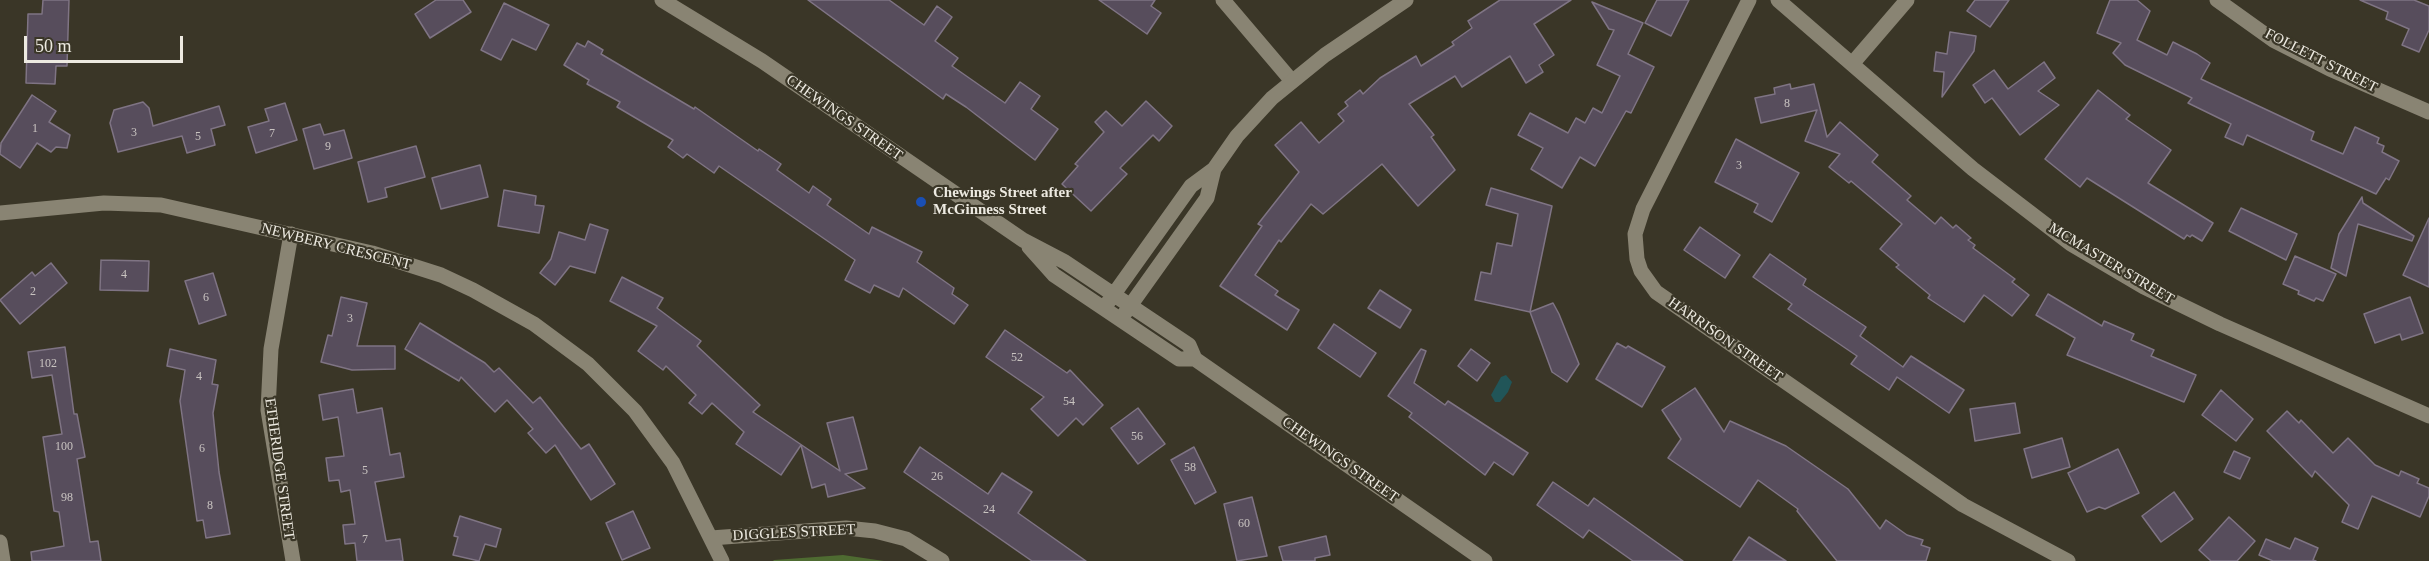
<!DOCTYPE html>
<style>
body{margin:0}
#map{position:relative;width:2429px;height:561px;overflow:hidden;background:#3a3627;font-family:"Times New Roman",serif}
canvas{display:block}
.scale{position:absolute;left:24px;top:36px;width:159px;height:27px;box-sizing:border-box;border:3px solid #edeae1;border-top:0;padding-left:8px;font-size:18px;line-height:21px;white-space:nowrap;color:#edeae1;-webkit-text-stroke:4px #3a3627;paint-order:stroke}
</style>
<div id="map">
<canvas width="2429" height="561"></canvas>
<div class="scale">50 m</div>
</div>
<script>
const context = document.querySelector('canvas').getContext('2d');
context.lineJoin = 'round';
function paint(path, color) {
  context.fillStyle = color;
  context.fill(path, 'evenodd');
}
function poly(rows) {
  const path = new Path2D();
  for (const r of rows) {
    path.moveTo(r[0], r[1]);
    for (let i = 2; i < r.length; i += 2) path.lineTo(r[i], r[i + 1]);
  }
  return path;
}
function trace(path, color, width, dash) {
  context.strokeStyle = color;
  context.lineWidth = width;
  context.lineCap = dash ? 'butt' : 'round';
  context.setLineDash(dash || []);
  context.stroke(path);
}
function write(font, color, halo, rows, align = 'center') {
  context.font = font + ' "Times New Roman",serif';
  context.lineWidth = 4.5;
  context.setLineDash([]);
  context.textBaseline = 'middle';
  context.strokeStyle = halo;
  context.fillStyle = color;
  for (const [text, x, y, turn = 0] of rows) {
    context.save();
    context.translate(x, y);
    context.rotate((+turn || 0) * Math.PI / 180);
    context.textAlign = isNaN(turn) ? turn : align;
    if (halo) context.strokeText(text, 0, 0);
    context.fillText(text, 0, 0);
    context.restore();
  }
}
paint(poly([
 [843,555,884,561,773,561,774,560]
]), '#4e6b31');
paint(poly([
 [1506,375,1512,382,1508,392,1500,402,1495,402,1491,395,1501,377]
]), '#215558');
const building = poly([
 [43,0,69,0,67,66,56,66,55,84,26,83,28,14,42,14,43,0],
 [436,0,463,0,471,12,430,38,415,14,436,0],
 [808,0,889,0,924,25,937,6,952,17,935,41,958,58,952,66,1005,103,1020,82,1040,96,1031,109,1058,129,1035,160,966,107,946,94,943,99,808,0],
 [1099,0,1155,0,1151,6,1161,13,1147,34,1099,0],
 [1500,0,1571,0,1534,24,1554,55,1539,65,1543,72,1526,83,1510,56,1462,87,1455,76,1409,104,1434,135,1431,137,1455,170,1418,206,1382,164,1323,214,1311,204,1281,242,1279,240,1255,275,1278,291,1275,295,1299,310,1287,330,1220,286,1262,226,1258,224,1299,172,1275,145,1301,122,1319,143,1344,121,1338,114,1348,106,1345,102,1360,90,1363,94,1380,78,1416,56,1421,66,1454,45,1452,42,1472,28,1468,21,1500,0],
 [1657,0,1689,0,1671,36,1645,23,1657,0],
 [1975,0,2009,0,1990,27,1967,11,1975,0],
 [2110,0,2137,0,2150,11,2137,40,2167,55,2173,42,2197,54,2210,63,2201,79,2314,132,2311,140,2343,154,2355,127,2379,138,2377,143,2384,146,2382,152,2399,161,2389,180,2386,178,2376,194,2247,135,2243,145,2225,137,2231,124,2188,103,2192,98,2125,65,2113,53,2121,43,2097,33,2110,0],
 [2360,0,2414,0,2429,6,2429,30,2419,52,2402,45,2409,29,2386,19,2388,12,2360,0],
 [1592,2,1643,23,1628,54,1654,67,1631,113,1626,111,1595,166,1580,157,1562,188,1531,169,1543,148,1518,135,1530,113,1568,133,1576,118,1585,123,1593,108,1602,113,1620,76,1597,65,1614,30,1609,29,1592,2],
 [504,3,549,25,536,50,512,39,501,60,481,50,504,3],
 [1950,32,1976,36,1974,51,1942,97,1944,72,1934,71,1936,52,1947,54,1950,32],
 [588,41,603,50,601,54,694,109,695,107,758,151,759,149,781,164,777,170,809,193,813,186,831,199,827,205,869,234,872,227,922,252,917,262,954,288,952,294,968,305,954,324,903,288,899,297,874,285,870,293,845,280,855,260,719,166,714,173,687,154,683,158,668,147,673,140,617,107,620,102,587,84,589,80,564,65,577,43,585,47,588,41],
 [2044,62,2055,78,2038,91,2059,105,2020,135,1992,98,1985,103,1973,85,1994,70,2008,89,2044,62],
 [1790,84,1791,89,1814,84,1827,137,1840,122,1878,155,1872,162,1911,196,1907,200,1935,224,1941,217,1953,228,1956,225,1971,238,1968,240,1975,245,1973,248,2015,279,2012,282,2029,295,2012,316,1984,295,1964,322,1928,298,1930,295,1896,267,1899,265,1880,249,1902,224,1851,181,1849,183,1829,167,1840,154,1805,141,1817,110,1761,123,1755,98,1775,94,1774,88,1790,84],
 [2098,90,2130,115,2126,119,2171,150,2148,183,2213,223,2202,241,2192,235,2190,237,2187,235,2184,239,2087,178,2080,187,2045,159,2098,90],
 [32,95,56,111,49,122,70,135,67,148,56,147,51,152,37,143,20,168,0,154,1,143,32,95],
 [1146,101,1172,126,1159,141,1153,135,1120,168,1127,174,1091,211,1062,184,1078,166,1075,164,1104,132,1095,122,1106,111,1122,126,1146,101],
 [143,102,149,108,153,126,219,106,225,125,211,129,215,145,187,153,182,136,118,152,110,123,114,110,143,102],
 [285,103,297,140,256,153,248,127,269,121,265,109,285,103],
 [320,124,324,135,344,130,352,158,314,169,303,129,320,124],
 [1736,139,1799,173,1772,222,1754,212,1758,204,1715,182,1736,139],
 [416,146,425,177,385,188,387,197,368,202,358,162,416,146],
 [480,165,488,197,441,209,432,178,480,165],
 [1491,188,1552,206,1530,312,1553,303,1559,314,1579,364,1567,382,1552,372,1530,312,1475,300,1481,272,1491,274,1497,243,1512,246,1518,214,1486,205,1491,188],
 [504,190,536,196,535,205,544,206,539,233,498,226,504,190],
 [2362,197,2363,203,2414,236,2412,241,2358,224,2346,276,2331,268,2339,234,2362,197],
 [2241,208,2297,234,2286,260,2229,231,2241,208],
 [2429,218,2429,287,2403,275,2429,218],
 [590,224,608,230,595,273,570,266,555,285,540,273,551,259,559,232,585,240,590,224],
 [1700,227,1740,255,1725,278,1684,250,1700,227],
 [1770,254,1806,279,1803,285,1866,327,1860,336,1903,367,1911,356,1964,390,1949,413,1897,377,1889,390,1851,364,1857,356,1788,309,1792,304,1753,277,1770,254],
 [2295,256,2336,274,2323,301,2316,298,2314,301,2298,294,2299,291,2283,284,2295,256],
 [101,260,149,261,148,291,100,290,101,260],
 [51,263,67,283,20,324,0,300,32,272,35,276,51,263],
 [213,273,226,315,199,324,185,281,213,273],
 [622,277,663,298,657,308,701,341,697,346,760,405,753,412,840,471,827,423,853,417,867,469,845,474,865,488,828,497,825,484,812,488,801,445,781,475,736,444,744,432,712,403,702,414,689,403,696,395,666,366,663,370,638,351,657,326,610,301,622,277],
 [1380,290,1411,310,1400,328,1368,308,1380,290],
 [2048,294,2102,326,2104,321,2134,334,2131,340,2154,350,2151,356,2196,375,2184,402,2067,355,2075,338,2036,315,2048,294],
 [341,297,367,303,357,346,395,346,395,369,352,370,321,362,328,335,332,336,341,297],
 [2410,297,2423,333,2402,340,2400,334,2375,343,2364,314,2410,297],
 [420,323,485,363,494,372,499,368,533,403,540,397,581,449,589,444,615,484,591,500,555,445,546,453,528,433,533,429,507,400,495,412,461,377,459,381,405,349,420,323],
 [1334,324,1376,353,1360,377,1318,348,1334,324],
 [1005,330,1067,373,1070,370,1103,405,1083,425,1076,418,1058,436,1031,409,1044,397,986,357,1005,330],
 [1617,343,1626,348,1628,346,1665,367,1642,407,1596,379,1617,343],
 [65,347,74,414,77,414,85,457,77,459,90,542,98,541,101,561,32,561,31,552,64,546,59,512,54,511,43,437,62,434,52,375,32,378,28,352,65,347],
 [170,349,216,360,212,384,218,385,213,413,219,472,230,534,206,538,203,520,197,521,180,401,185,370,167,366,170,349],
 [1421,349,1426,351,1414,383,1445,405,1448,401,1528,453,1513,475,1494,462,1485,475,1409,417,1412,413,1388,396,1421,349],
 [1471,349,1490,363,1477,381,1458,366,1471,349],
 [1695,388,1724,432,1730,421,1786,446,1848,489,1880,529,1886,520,1907,535,1923,540,1921,545,1930,548,1926,561,1837,561,1797,511,1798,509,1758,480,1740,507,1668,458,1681,439,1662,410,1695,388],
 [353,389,357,413,382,408,390,455,400,453,404,477,375,482,386,541,400,539,403,561,357,561,355,543,345,544,343,525,355,524,350,490,341,492,339,480,329,481,326,458,344,456,338,417,323,420,319,395,353,389],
 [2221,390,2253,419,2236,441,2202,415,2221,390],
 [2015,403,2020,433,1975,441,1970,409,2015,403],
 [1138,408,1165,444,1138,464,1111,428,1138,408],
 [2287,411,2299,423,2301,420,2333,453,2348,438,2375,465,2399,476,2401,471,2419,479,2417,483,2429,488,2429,496,2420,517,2372,496,2358,529,2342,522,2349,505,2315,471,2312,477,2267,431,2287,411],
 [2062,438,2070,467,2032,478,2024,449,2062,438],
 [920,447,988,494,1002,473,1032,492,1018,513,1086,561,1032,561,904,472,920,447],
 [1194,447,1216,492,1195,504,1171,460,1194,447],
 [2118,449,2139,493,2105,509,2099,507,2087,512,2068,473,2118,449],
 [2234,451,2250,458,2240,479,2224,472,2234,451],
 [1553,482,1588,506,1594,498,1683,561,1633,561,1589,530,1583,538,1537,505,1553,482],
 [2174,492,2193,519,2161,542,2142,516,2174,492],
 [1252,497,1267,556,1237,561,1224,504,1252,497],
 [633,511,650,548,622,560,606,523,633,511],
 [460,516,501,529,496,547,485,544,479,561,453,555,458,537,454,536,460,516],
 [2229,517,2255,541,2237,561,2211,561,2199,550,2229,517],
 [1326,536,1330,555,1315,558,1315,561,1283,561,1279,547,1326,536],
 [1749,537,1786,561,1733,561,1749,537],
 [2295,538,2318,548,2313,560,2316,561,2273,561,2259,555,2266,539,2290,549,2295,538]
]);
paint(building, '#574d5c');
trace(building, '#7f7484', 1.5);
trace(poly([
 [1223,0,1291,80],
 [1749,0,1643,209,1635,234,1637,259,1641,271,1656,292,1963,505,2068,561],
 [1778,0,1973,169,2071,244,2144,287,2220,324,2429,416],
 [2217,0,2273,40,2330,69,2429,112],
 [1852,64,1907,0],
 [0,213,104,203,161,205,372,253,441,275,473,290,534,324,588,364,635,411,673,463,722,561],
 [291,234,271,349,268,410,293,561],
 [711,538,846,528,875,531,906,539,942,561]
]), '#898473', 15);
trace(poly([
 [662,0,762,61,1023,240,1065,262,1189,345,1195,359,1485,561],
 [1029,247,1054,275,1179,359,1195,359],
 [1104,308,1191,186,1214,169,1237,136,1272,98,1325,55,1406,0],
 [1125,313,1207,198,1214,169],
 [0,542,3,561]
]), '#898473', 15);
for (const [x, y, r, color] of [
 [921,202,6,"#1a4fb4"]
]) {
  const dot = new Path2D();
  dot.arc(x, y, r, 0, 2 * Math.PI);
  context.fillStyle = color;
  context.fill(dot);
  trace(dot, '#3a3627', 2);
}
write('12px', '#c8c3c0', null, [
 ["8",1787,104],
 ["1",35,129],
 ["3",134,133],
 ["7",272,134],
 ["5",198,137],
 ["9",328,147],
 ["3",1739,166],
 ["4",124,275],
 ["2",33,292],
 ["6",206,298],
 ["3",350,319],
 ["52",1017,358],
 ["102",48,364],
 ["4",199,377],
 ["54",1069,402],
 ["56",1137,437],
 ["100",64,447],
 ["6",202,449],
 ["58",1190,468],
 ["5",365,471],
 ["26",937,477],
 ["98",67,498],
 ["8",210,506],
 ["24",989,510],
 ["60",1244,524],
 ["7",365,540]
]);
write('15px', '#edeae1', '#3a3627', [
 ["FOLLETT STREET",2321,61,27],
 ["CHEWINGS STREET",844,118,35],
 ["NEWBERY CRESCENT",336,247,14],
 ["MCMASTER STREET",2111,264,31],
 ["HARRISON STREET",1725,340,35],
 ["CHEWINGS STREET",1340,460,35],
 ["ETHERIDGE STREET",279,469,82],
 ["DIGGLES STREET",794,533,-3]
]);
write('bold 15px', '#edeae1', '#3a3627', [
 ["Chewings Street after",933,193],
 ["McGinness Street",933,210]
], 'left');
</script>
